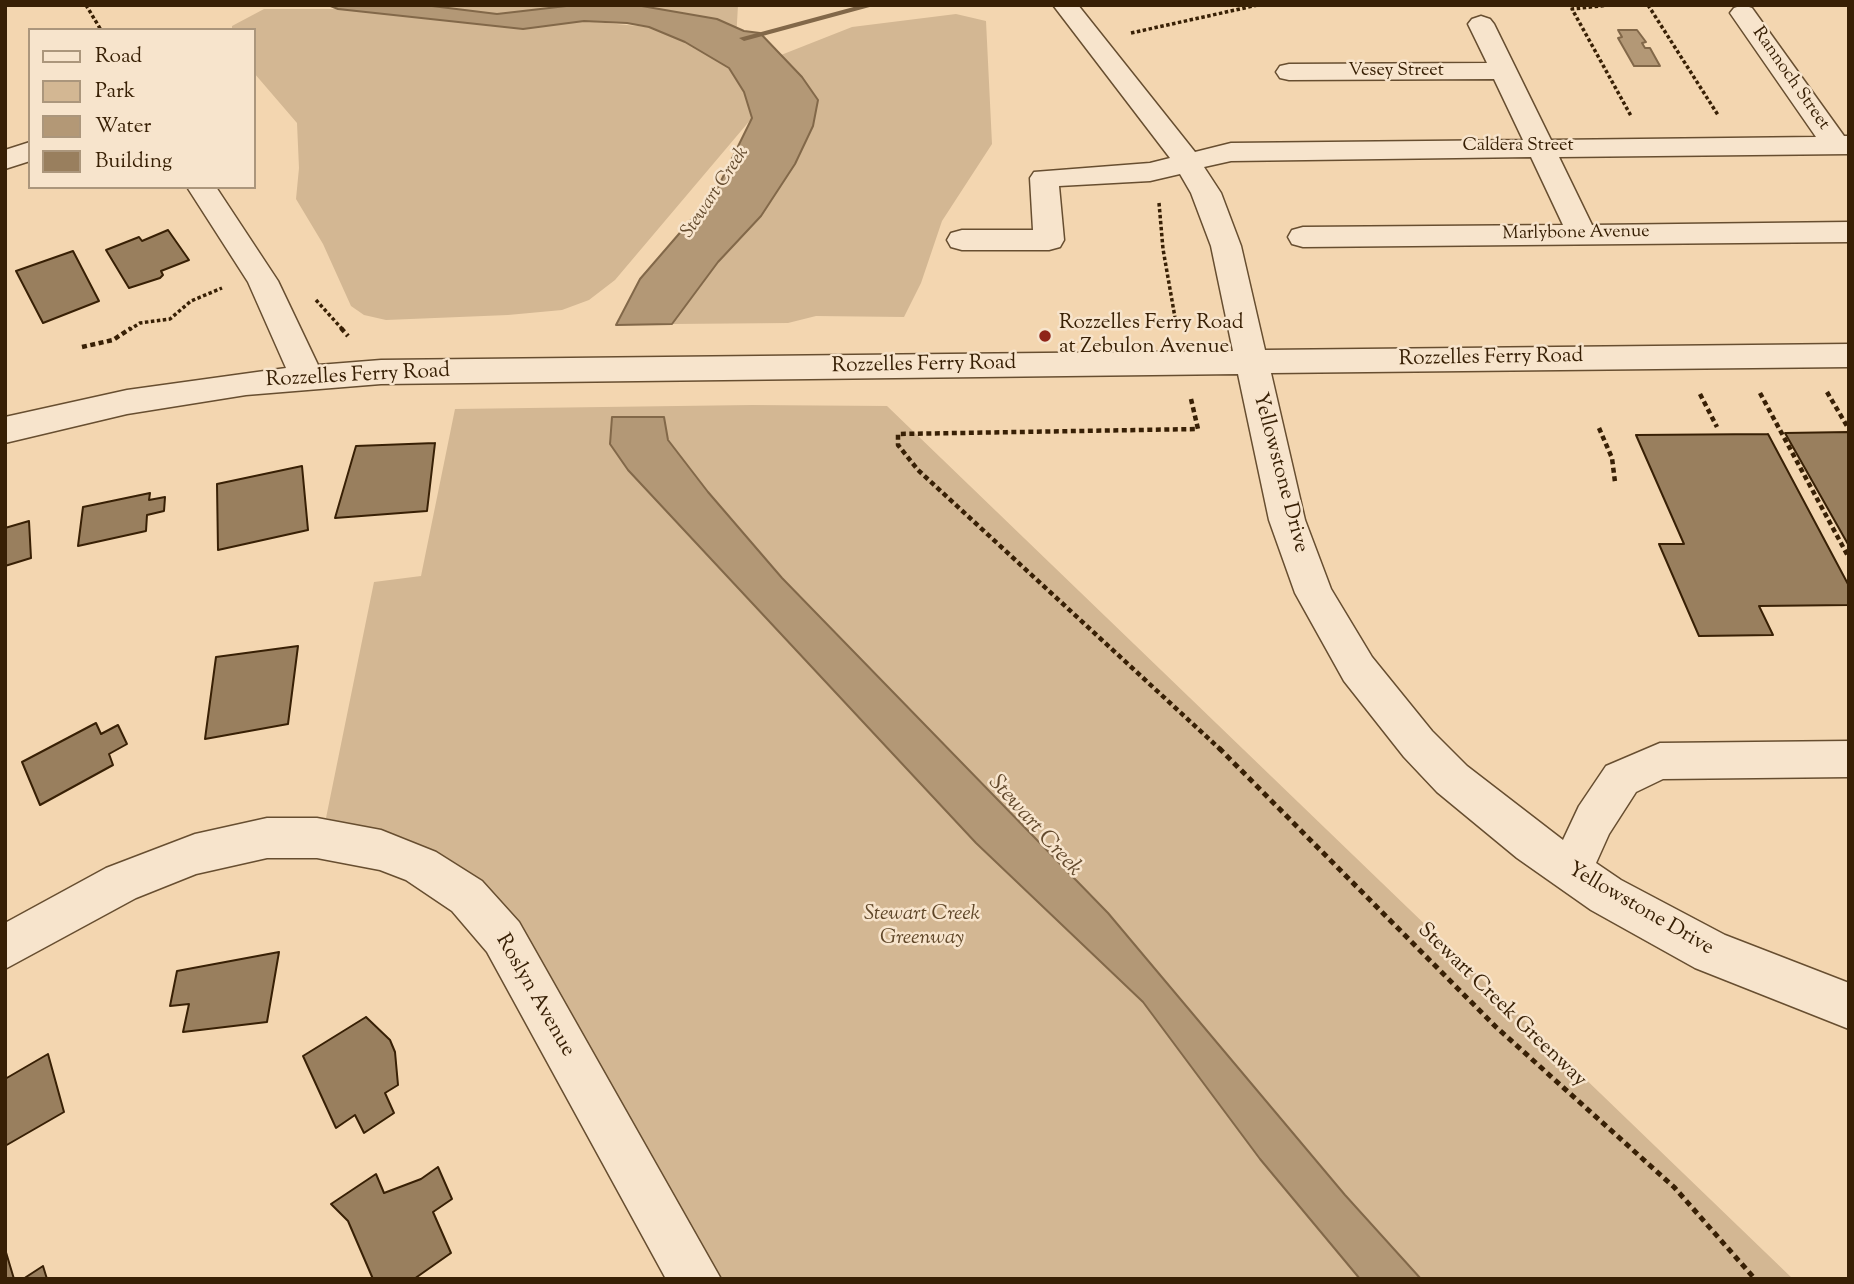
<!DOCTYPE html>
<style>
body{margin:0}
#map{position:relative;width:1854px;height:1284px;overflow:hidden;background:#f3d6b0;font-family:"Sorts Mill Goudy",serif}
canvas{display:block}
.frame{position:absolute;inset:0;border:7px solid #382005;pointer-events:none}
.legend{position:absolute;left:28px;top:28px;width:228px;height:161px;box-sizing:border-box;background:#f7e4cc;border:2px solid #ab967c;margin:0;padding:9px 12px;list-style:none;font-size:21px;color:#382005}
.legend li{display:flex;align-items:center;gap:14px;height:35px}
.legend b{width:35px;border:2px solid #ab967c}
</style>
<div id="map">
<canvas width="1854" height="1284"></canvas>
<div class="frame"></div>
<ul class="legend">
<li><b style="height:9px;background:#f7e4cc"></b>Road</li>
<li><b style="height:19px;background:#d3b793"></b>Park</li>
<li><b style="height:19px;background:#b39876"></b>Water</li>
<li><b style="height:19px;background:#997f5e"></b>Building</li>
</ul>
</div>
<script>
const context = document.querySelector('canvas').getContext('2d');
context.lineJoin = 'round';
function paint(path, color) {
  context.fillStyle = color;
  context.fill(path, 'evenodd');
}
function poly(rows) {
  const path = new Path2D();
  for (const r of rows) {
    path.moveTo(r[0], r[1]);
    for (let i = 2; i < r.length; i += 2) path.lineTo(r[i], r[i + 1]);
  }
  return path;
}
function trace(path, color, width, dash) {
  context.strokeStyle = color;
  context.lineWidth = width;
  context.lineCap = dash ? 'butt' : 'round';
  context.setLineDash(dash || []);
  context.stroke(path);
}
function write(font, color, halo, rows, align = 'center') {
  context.font = font + ' "Sorts Mill Goudy",serif';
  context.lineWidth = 5;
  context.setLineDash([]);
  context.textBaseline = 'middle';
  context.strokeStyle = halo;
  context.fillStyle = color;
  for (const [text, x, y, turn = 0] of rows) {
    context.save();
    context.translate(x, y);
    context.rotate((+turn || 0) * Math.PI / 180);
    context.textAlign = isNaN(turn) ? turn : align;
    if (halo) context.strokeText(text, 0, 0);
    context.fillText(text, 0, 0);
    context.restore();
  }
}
paint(poly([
 [383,5,738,5,736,40,646,20,509,22],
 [264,9,338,9,522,29,584,21,649,27,685,42,729,68,744,92,752,118,615,280,589,300,562,310,508,315,386,320,364,315,351,306,323,244,296,199,299,168,297,123,254,73,254,30,232,30,232,26],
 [956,14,986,21,992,144,942,221,921,283,904,317,816,316,788,323,672,324,718,262,761,216,795,164,813,126,818,100,781,55,852,27],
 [752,405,887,406,1793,1279,720,1279,525,938,489,888,441,856,405,838,326,818,374,582,421,576,455,409]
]), '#d3b793');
const water = poly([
 [328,5,424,5,497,14,575,5,636,5,717,19,744,31,760,33,802,77,818,100,813,126,795,164,761,216,718,262,672,324,616,325,640,279,716,191,752,118,744,92,729,68,685,42,649,27,627,23,584,21,523,29,338,9,328,5],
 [1618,30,1637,30,1646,42,1642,43,1645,48,1650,48,1660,66,1634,66,1618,38,1622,37,1618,30],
 [612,417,664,417,668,440,708,492,782,578,1108,913,1345,1195,1421,1279,1360,1279,1260,1159,1143,1002,976,843,628,470,610,444,612,417]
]);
paint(water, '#b39876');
trace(water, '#826849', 2);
paint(poly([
 [861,5,877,5,744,41,739,38,861,5]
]), '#826849');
const building = poly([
 [168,230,189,260,161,271,163,275,160,278,129,288,106,250,139,237,142,241,168,230],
 [73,251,99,301,43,323,16,271,73,251],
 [1849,432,1849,546,1785,433,1849,432],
 [1768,434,1849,586,1849,605,1759,606,1773,635,1699,636,1659,544,1684,544,1636,435,1768,434],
 [435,443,427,511,335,518,356,446,435,443],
 [302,466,308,530,218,550,217,484,302,466],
 [150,493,149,500,165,497,164,511,147,515,146,531,78,546,83,507,150,493],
 [29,521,31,558,5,566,5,528,29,521],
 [298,646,288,724,205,739,216,657,298,646],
 [96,723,101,734,118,725,127,744,109,754,113,765,40,805,22,762,96,723],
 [279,952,267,1022,183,1032,189,1004,170,1006,177,971,279,952],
 [366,1017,390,1040,395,1052,398,1085,385,1093,394,1113,364,1133,355,1115,336,1128,303,1056,366,1017],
 [48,1054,64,1112,5,1146,5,1079,48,1054],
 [438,1167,452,1199,433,1212,451,1253,414,1279,373,1279,348,1221,331,1204,376,1174,384,1193,421,1179,438,1167],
 [5,1249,14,1279,5,1279,5,1249],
 [43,1266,47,1279,23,1279,43,1266]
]);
paint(building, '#997f5e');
trace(building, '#382005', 2);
const minor = poly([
 [1053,5,1078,5,1195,152,1231,143,1523,140,1494,79,1289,80,1280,78,1276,72,1280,66,1289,64,1487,63,1468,24,1472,19,1481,16,1490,19,1494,24,1551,140,1816,137,1730,13,1734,8,1743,5,1752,8,1844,136,1849,136,1849,154,1559,157,1592,225,1849,222,1849,242,1303,247,1292,244,1288,237,1292,230,1303,227,1563,225,1531,157,1231,161,1204,167,1221,193,1241,246,1265,350,1849,344,1849,367,1271,373,1305,520,1331,589,1372,657,1432,731,1467,766,1563,840,1579,806,1606,766,1660,743,1849,741,1849,777,1663,779,1636,792,1609,834,1596,863,1621,880,1725,935,1849,983,1849,1029,1695,968,1591,910,1517,858,1437,792,1404,757,1344,681,1295,593,1269,520,1238,374,381,384,246,395,127,414,5,443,5,417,127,390,286,368,248,282,187,187,216,187,278,281,318,365,381,360,1233,351,1211,246,1191,193,1180,174,1150,181,1059,186,1064,240,1060,247,1049,250,962,250,951,247,947,240,951,233,962,230,1033,230,1030,178,1034,172,1150,163,1170,158,1053,5],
 [30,142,30,161,5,169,5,150,30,142],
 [267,818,317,818,381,830,436,852,482,881,519,922,721,1279,666,1279,487,952,452,911,406,880,380,870,317,858,267,858,196,874,136,898,5,969,5,923,106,868,195,834,267,818]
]);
trace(minor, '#674e30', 3);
trace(poly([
 [86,5,101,30],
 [1610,5,1572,9,1631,116],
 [1648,5,1718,115],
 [1131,33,1258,5],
 [1159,203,1163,249,1177,329],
 [316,300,343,330],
 [129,330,140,323,170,319,191,301,222,288]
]), '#382005', 3.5, [3.5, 2.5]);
trace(poly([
 [341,328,348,336],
 [82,347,113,340,131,328],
 [1827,392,1847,426],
 [1760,393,1849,558],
 [1700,394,1717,427],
 [1191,399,1198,429,898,434,898,445,918,470,1221,750],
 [1599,428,1612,458,1615,482]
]), '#382005', 4.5, [5, 3.5]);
trace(poly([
 [1219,748,1496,1027,1674,1187,1755,1279]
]), '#382005', 5, [6, 4.5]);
paint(minor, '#f7e4cc');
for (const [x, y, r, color] of [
 [1045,336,7,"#8f2418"]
]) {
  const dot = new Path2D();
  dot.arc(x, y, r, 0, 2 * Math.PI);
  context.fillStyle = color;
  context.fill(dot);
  trace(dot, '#f7e4cc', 2.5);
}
write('18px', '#382005', '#f7e4cc', [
 ["Vesey Street",1396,72],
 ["Rannoch Street",1790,79,55],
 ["Caldera Street",1518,147],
 ["Marlybone Avenue",1576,234,-1]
]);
write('italic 19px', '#634a2d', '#f7e4cc', [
 ["Stewart Creek",716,193,-56]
]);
write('21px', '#382005', '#f7e4cc', [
 ["Rozzelles Ferry Road",1059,324],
 ["at Zebulon Avenue",1059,348]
], 'left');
write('21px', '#382005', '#f7e4cc', [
 ["Rozzelles Ferry Road",1491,359,-1],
 ["Rozzelles Ferry Road",924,366,-1],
 ["Rozzelles Ferry Road",358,377,-3],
 ["Yellowstone Drive",1279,473,75],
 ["Yellowstone Drive",1640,910,30],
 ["Roslyn Avenue",534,996,60],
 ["Stewart Creek Greenway",1501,1006,44]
]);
write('italic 21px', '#5f4628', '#f7e4cc', [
 ["Stewart Creek",922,915],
 ["Greenway",922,939]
]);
write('italic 23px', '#634a2d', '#f7e4cc', [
 ["Stewart Creek",1034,827,48]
]);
</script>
